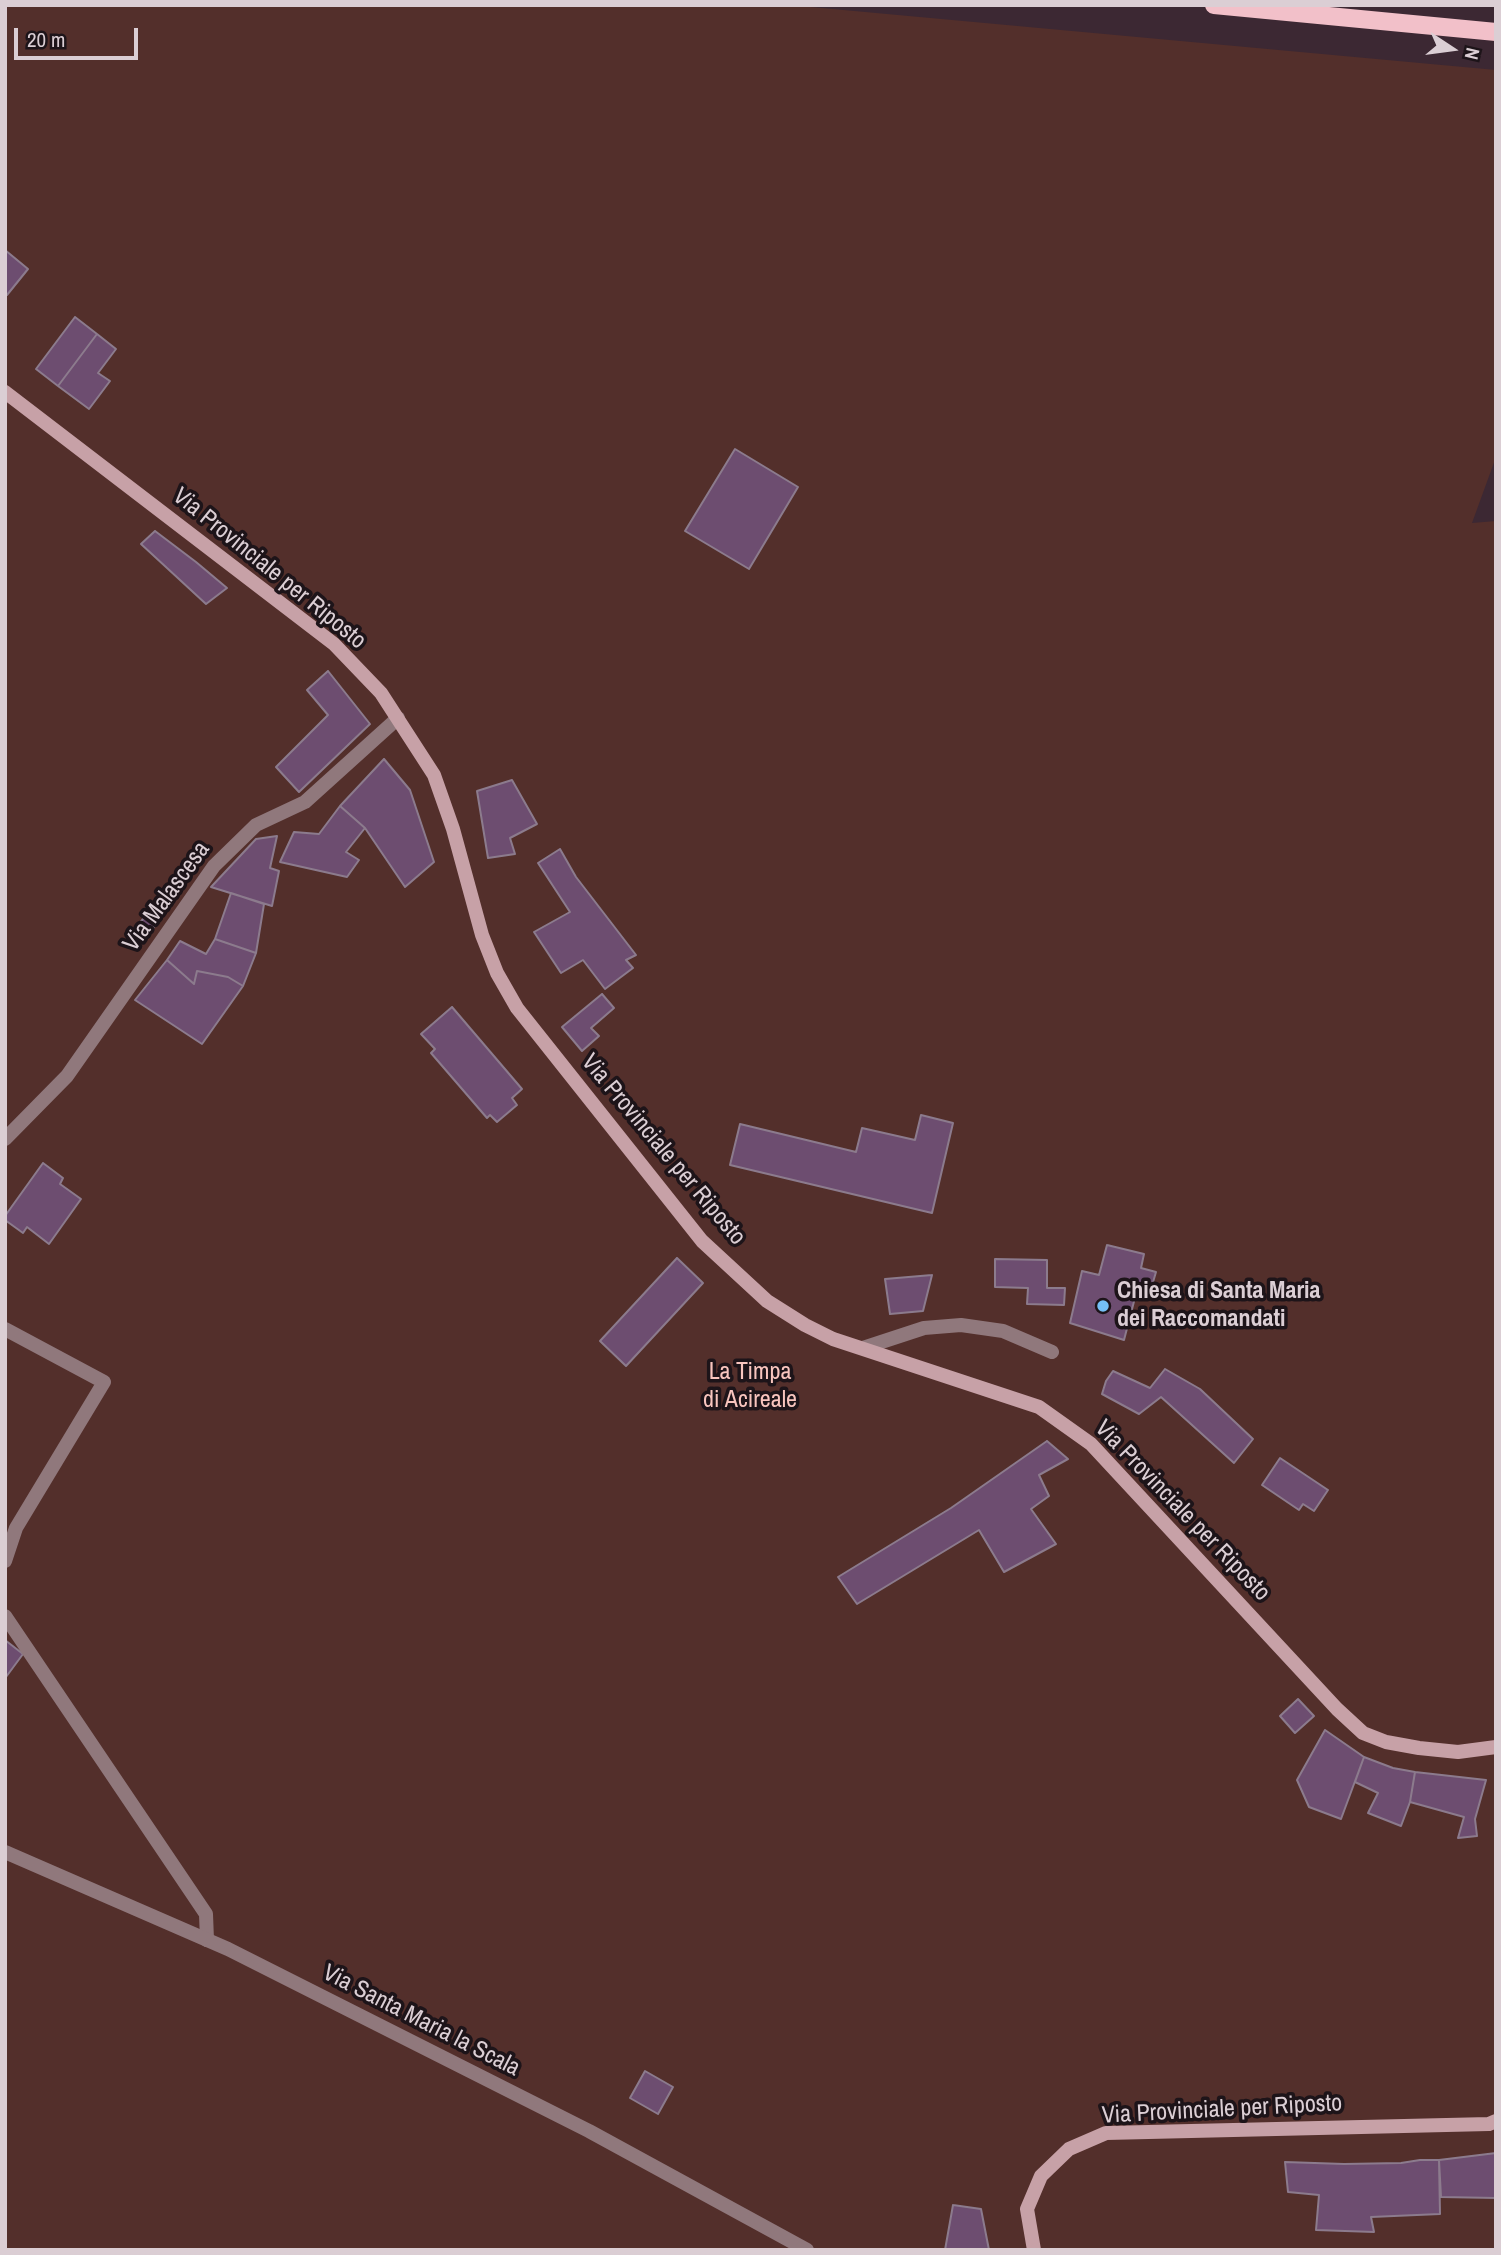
<!DOCTYPE html>
<style>
body{margin:0}
#map{position:relative;width:1501px;height:2255px;overflow:hidden;background:#3c2833;font-family:"Archivo Narrow",sans-serif}
canvas{display:block}
.frame{position:absolute;inset:0;border:7px solid #dbced4;pointer-events:none}
.north{position:absolute;left:1417px;top:14px;width:70px;height:70px;-webkit-text-stroke:5px #1d1419;paint-order:stroke;rotate:103deg;font-size:19px;font-weight:700;line-height:28px;text-align:center;color:#dbced4}
.north::after{content:'';display:block;margin:auto;width:24px;height:32px;background:#dbced4;clip-path:polygon(50% 0,100% 100%,50% 72%,0 100%)}
.scale{position:absolute;left:14px;top:28px;width:124px;height:32px;box-sizing:border-box;border:4px solid #dbced4;border-top:0;padding-left:9px;font-size:21px;line-height:24px;white-space:nowrap;color:#dbced4;-webkit-text-stroke:5px #1d1419;paint-order:stroke}
</style>
<div id="map">
<canvas width="1501" height="2255"></canvas>
<div class="frame"></div>
<div class="north">N</div>
<div class="scale">20 m</div>
</div>
<script>
const context = document.querySelector('canvas').getContext('2d');
context.lineJoin = 'round';
function paint(path, color) {
  context.fillStyle = color;
  context.fill(path, 'evenodd');
}
function poly(rows) {
  const path = new Path2D();
  for (const r of rows) {
    path.moveTo(r[0], r[1]);
    for (let i = 2; i < r.length; i += 2) path.lineTo(r[i], r[i + 1]);
  }
  return path;
}
function trace(path, color, width, dash) {
  context.strokeStyle = color;
  context.lineWidth = width;
  context.lineCap = dash ? 'butt' : 'round';
  context.setLineDash(dash || []);
  context.stroke(path);
}
function write(font, color, halo, rows, align = 'center') {
  context.font = font + ' "Archivo Narrow",sans-serif';
  context.lineWidth = 7;
  context.setLineDash([]);
  context.textBaseline = 'middle';
  context.strokeStyle = halo;
  context.fillStyle = color;
  for (const [text, x, y, turn = 0] of rows) {
    context.save();
    context.translate(x, y);
    context.rotate((+turn || 0) * Math.PI / 180);
    context.textAlign = isNaN(turn) ? turn : align;
    if (halo) context.strokeText(text, 0, 0);
    context.fillText(text, 0, 0);
    context.restore();
  }
}
paint(poly([
 [5,5,789,5,1496,70,1496,457,1472,523,1496,521,1496,2250,5,2250]
]), '#532f2b');
const building = poly([
 [5,250,28,269,7,295,5,293,5,250],
 [75,317,97,334,58,386,36,369,75,317],
 [97,334,116,349,98,373,110,381,89,409,58,386,97,334],
 [735,449,798,487,749,569,685,531,735,449],
 [155,531,196,562,227,588,206,604,141,544,155,531],
 [328,671,370,724,299,792,276,767,328,715,307,690,328,671],
 [384,759,410,790,434,862,405,887,365,828,340,806,384,759],
 [512,780,537,824,510,838,515,854,488,858,477,791,512,780],
 [340,806,365,828,346,852,359,860,347,877,280,862,294,832,319,834,340,806],
 [277,836,270,868,279,871,272,906,211,887,256,839,277,836],
 [560,849,576,877,636,955,626,960,633,968,605,989,583,960,561,973,534,932,570,912,538,863,560,849],
 [231,893,264,904,256,953,215,939,231,893],
 [148,913,158,922,143,940,133,931,148,913],
 [215,939,256,953,243,986,228,977,197,971,194,984,167,960,180,941,206,954,215,939],
 [167,960,194,984,197,971,228,977,243,986,202,1044,135,1000,167,960],
 [602,994,614,1008,591,1028,599,1036,582,1051,562,1027,602,994],
 [452,1007,522,1089,512,1098,517,1105,497,1122,490,1115,487,1118,431,1053,435,1049,421,1034,452,1007],
 [921,1115,953,1123,932,1213,730,1165,740,1124,856,1152,862,1128,915,1140,921,1115],
 [43,1163,63,1178,60,1184,81,1199,49,1244,27,1227,23,1233,5,1220,5,1216,43,1163],
 [1107,1245,1144,1254,1141,1268,1156,1272,1151,1289,1138,1286,1124,1340,1070,1323,1082,1271,1099,1275,1107,1245],
 [677,1258,703,1283,626,1366,600,1341,677,1258],
 [995,1259,1047,1260,1047,1288,1065,1288,1064,1305,1027,1304,1028,1288,995,1287,995,1259],
 [932,1275,923,1311,890,1314,885,1279,932,1275],
 [1165,1369,1200,1389,1253,1439,1234,1463,1161,1397,1139,1414,1102,1394,1106,1381,1113,1371,1150,1388,1165,1369],
 [1047,1441,1068,1459,1039,1475,1049,1496,1031,1509,1056,1544,1004,1572,979,1530,857,1604,838,1577,951,1508,1047,1441],
 [1280,1458,1328,1490,1314,1511,1303,1504,1299,1510,1262,1485,1280,1458],
 [5,1640,23,1654,6,1677,5,1676,5,1640],
 [1298,1699,1314,1716,1295,1733,1280,1716,1298,1699],
 [1325,1730,1364,1757,1341,1819,1309,1807,1297,1780,1325,1730],
 [1364,1757,1393,1768,1415,1772,1410,1802,1401,1826,1368,1813,1378,1793,1355,1782,1364,1757],
 [1415,1772,1486,1780,1475,1819,1477,1836,1458,1838,1464,1817,1410,1802,1415,1772],
 [645,2071,673,2087,658,2114,630,2098,645,2071],
 [1496,2153,1496,2198,1441,2197,1439,2160,1496,2153],
 [1420,2160,1439,2160,1440,2214,1371,2217,1374,2232,1316,2230,1319,2195,1288,2192,1285,2162,1344,2164,1401,2163,1420,2160],
 [953,2205,981,2209,989,2250,945,2250,953,2205]
]);
paint(building, '#6d4d70');
trace(building, '#8c7b8d', 2);
trace(poly([
 [5,1329,104,1382,16,1528,5,1561],
 [5,1616,206,1914,207,1940]
]), '#90787c', 14);
trace(poly([
 [5,1139,67,1076,214,866,256,825,305,802,398,718],
 [863,1348,924,1328,961,1325,1003,1331,1052,1352],
 [5,1852,228,1949,589,2131,807,2250]
]), '#90787c', 14);
trace(poly([
 [5,392,334,644,381,693,434,775,453,829,482,935,497,973,517,1008,702,1241,767,1301,805,1325,833,1339,1039,1407,1091,1444,1337,1709,1363,1733,1386,1742,1419,1748,1458,1752,1496,1747],
 [1034,2250,1027,2209,1041,2176,1069,2149,1106,2133,1489,2124,1496,2121]
]), '#c7a1a7', 14);
trace(poly([
 [1214,5,1496,32]
]), '#f2c0c9', 18);
for (const [x, y, r, color] of [
 [1103,1306,7,"#74c0f6"]
]) {
  const dot = new Path2D();
  dot.arc(x, y, r, 0, 2 * Math.PI);
  context.fillStyle = color;
  context.fill(dot);
  trace(dot, '#1d1419', 2.5);
}
write('24px', '#dbced4', '#1d1419', [
 ["Via Provinciale per Riposto",269,569,39],
 ["Via Malascesa",167,897,-54],
 ["Via Provinciale per Riposto",663,1150,50],
 ["Via Provinciale per Riposto",1182,1511,46],
 ["Via Santa Maria la Scala",421,2021,27],
 ["Via Provinciale per Riposto",1222,2110,-3]
]);
write('bold 24px', '#dbced4', '#1d1419', [
 ["Chiesa di Santa Maria",1117,1292],
 ["dei Raccomandati",1117,1320]
], 'left');
write('24px', '#f8c5be', '#1d1419', [
 ["La Timpa",750,1373],
 ["di Acireale",750,1401]
]);
</script>
